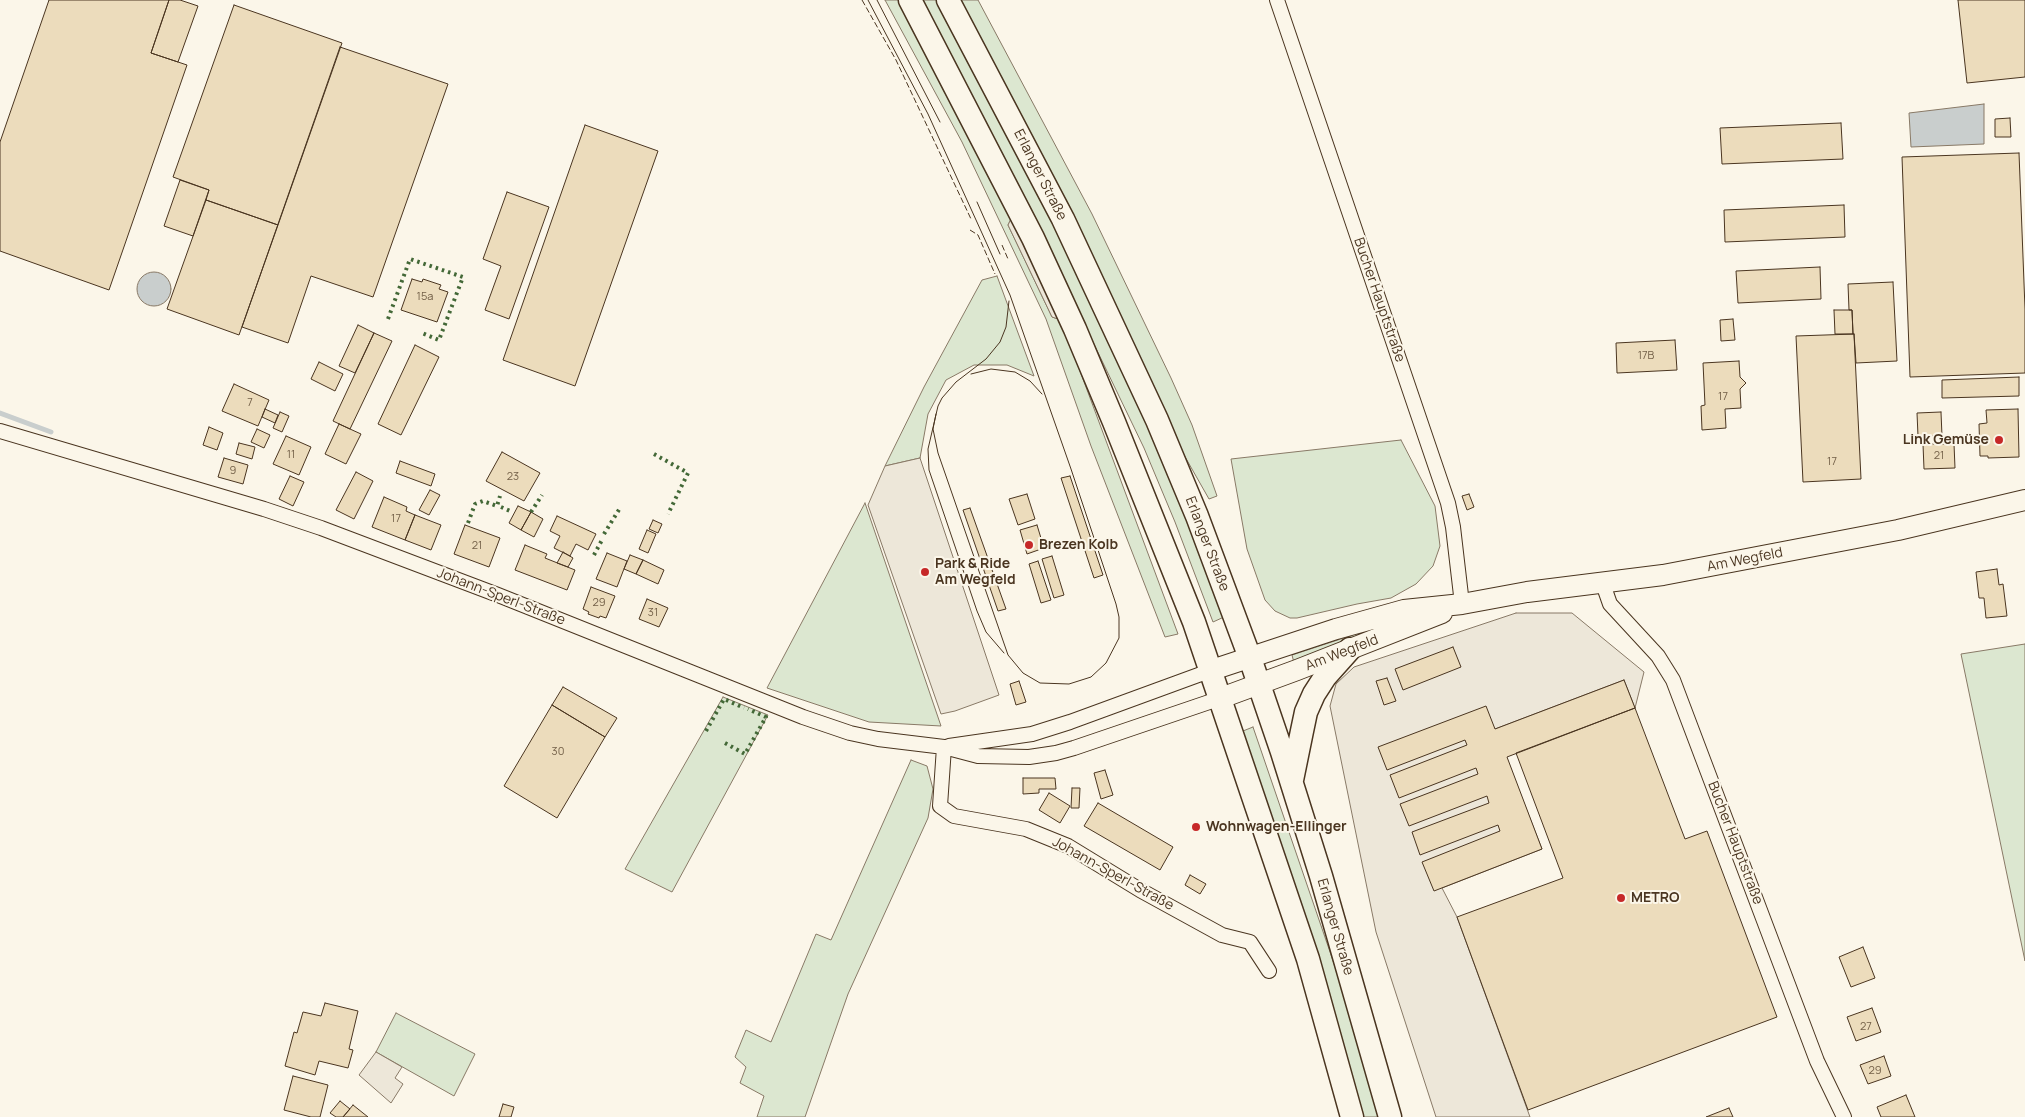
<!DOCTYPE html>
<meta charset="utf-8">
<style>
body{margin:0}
canvas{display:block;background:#fbf6e9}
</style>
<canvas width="2025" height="1117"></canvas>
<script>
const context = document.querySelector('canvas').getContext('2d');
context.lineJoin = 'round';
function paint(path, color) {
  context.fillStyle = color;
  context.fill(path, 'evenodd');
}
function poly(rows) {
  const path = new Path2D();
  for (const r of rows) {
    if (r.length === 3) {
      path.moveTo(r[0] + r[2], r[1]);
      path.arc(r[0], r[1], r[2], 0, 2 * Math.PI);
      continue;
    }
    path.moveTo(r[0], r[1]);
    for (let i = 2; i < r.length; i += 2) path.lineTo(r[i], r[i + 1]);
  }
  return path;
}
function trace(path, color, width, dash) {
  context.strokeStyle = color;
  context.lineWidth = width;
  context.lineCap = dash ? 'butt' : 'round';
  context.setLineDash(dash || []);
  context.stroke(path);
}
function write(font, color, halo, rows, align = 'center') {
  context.font = font + ' Manrope,sans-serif';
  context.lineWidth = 4;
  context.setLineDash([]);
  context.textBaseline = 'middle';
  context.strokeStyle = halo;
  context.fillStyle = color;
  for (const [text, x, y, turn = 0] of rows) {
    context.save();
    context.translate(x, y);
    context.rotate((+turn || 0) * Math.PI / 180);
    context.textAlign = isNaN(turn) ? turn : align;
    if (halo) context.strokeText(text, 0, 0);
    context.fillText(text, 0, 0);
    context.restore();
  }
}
const green = poly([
 [885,0,899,0,1012,217,1008,225,1052,317,1061,320,1178,634,1165,637,1091,446,1046,319,962,142,885,0],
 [920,0,939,0,982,79,1125,369,1187,516,1224,617,1213,622,1175,522,1144,448,1078,311,920,0],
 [959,0,978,0,1092,214,1171,378,1192,425,1217,496,1209,499,1184,455,959,0],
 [997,276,1034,376,1007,365,974,365,946,380,928,414,920,458,885,466,924,387,982,280,997,276],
 [1401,440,1435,506,1440,546,1433,566,1416,584,1391,598,1357,604,1297,618,1290,618,1275,611,1265,600,1247,549,1231,459,1401,440],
 [865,503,941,726,869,722,767,688,865,503],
 [1362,632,1363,634,1294,663,1292,655,1362,632],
 [2025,644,2025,961,1961,654,2025,644],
 [723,697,768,715,672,892,625,869,723,697],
 [1253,727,1354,1022,1382,1117,1362,1117,1243,735,1243,731,1253,727],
 [911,760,927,766,933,789,928,818,848,994,805,1117,757,1117,764,1096,740,1083,746,1067,735,1057,746,1030,771,1042,816,934,831,940,911,760],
 [396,1013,475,1054,454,1096,376,1052,396,1013]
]);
paint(green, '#dce7d0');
trace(green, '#887966', 1);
const parking = poly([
 [1012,217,1061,320,1052,317,1008,225,1012,217],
 [920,458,999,695,955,711,941,714,868,505,885,466,920,458],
 [1516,613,1572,613,1644,672,1635,708,1624,680,1495,729,1542,849,1442,888,1457,917,1530,1117,1436,1117,1376,932,1330,706,1336,684,1354,667,1516,613],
 [376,1052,402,1067,395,1078,403,1084,391,1103,359,1075,376,1052]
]);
paint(parking, '#ede7d9');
trace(parking, '#887966', 1);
const water = poly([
 [1984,104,1984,144,1911,147,1909,113,1984,104],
 [154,289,17]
]);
paint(water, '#c9cecd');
trace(water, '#887966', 1);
trace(poly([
 [0,413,51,432]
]), '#c9cecd', 5);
const building = poly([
 [49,0,169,0,151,53,187,65,109,290,0,251,0,142,49,0],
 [169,0,180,0,198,6,178,62,151,53,169,0],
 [1958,0,2025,0,2025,77,1967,83,1958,0],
 [234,5,342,43,278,225,206,200,209,190,173,177,234,5],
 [340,47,448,84,373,297,311,276,288,343,242,327,340,47],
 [2010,118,2011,137,1995,137,1995,119,2010,118],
 [1841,123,1843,159,1722,164,1720,128,1841,123],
 [585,125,658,151,575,386,503,360,585,125],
 [2019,153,2025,309,2025,373,1910,377,1902,157,2019,153],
 [180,180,209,190,193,236,164,226,180,180],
 [507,192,549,207,509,319,485,310,501,266,483,259,507,192],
 [206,200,278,225,239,335,167,309,206,200],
 [1844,205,1845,237,1725,242,1724,210,1844,205],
 [1820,267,1821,299,1738,303,1736,271,1820,267],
 [412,279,422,282,423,279,441,285,439,289,448,292,437,322,401,310,412,279],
 [1893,282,1897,361,1856,363,1854,334,1853,334,1852,310,1849,310,1848,284,1893,282],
 [1834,310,1852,310,1853,334,1835,334,1834,310],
 [1733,319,1735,340,1721,341,1720,320,1733,319],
 [358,325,374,333,355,373,339,366,358,325],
 [374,333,392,341,350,429,333,421,374,333],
 [1854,334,1861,479,1803,482,1796,336,1854,334],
 [1675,340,1677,370,1617,373,1616,343,1675,340],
 [415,345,439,357,401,435,378,424,415,345],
 [1739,361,1740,377,1746,383,1740,389,1741,408,1725,409,1726,428,1702,430,1701,406,1705,405,1703,363,1739,361],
 [319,362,343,374,335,391,311,379,319,362],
 [2019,377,2019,396,1942,398,1942,380,2019,377],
 [234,384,269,400,258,426,222,411,234,384],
 [265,409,278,415,275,423,262,417,265,409],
 [2018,409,2019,457,1988,458,1988,456,1980,456,1979,424,1987,423,1986,410,2018,409],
 [280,412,289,416,282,432,273,428,280,412],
 [1941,412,1942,436,1918,436,1917,413,1941,412],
 [339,424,361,434,346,464,325,454,339,424],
 [209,427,223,433,217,450,203,445,209,427],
 [257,429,270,435,264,448,251,442,257,429],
 [286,436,311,447,299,475,273,464,286,436],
 [239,443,255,447,252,459,236,454,239,443],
 [1923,444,1954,444,1955,468,1924,469,1923,444],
 [502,452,540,473,524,501,486,481,502,452],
 [224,458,248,465,243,484,218,477,224,458],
 [400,461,435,474,431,486,396,473,400,461],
 [356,472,373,481,354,519,336,510,356,472],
 [290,476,304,482,293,506,279,499,290,476],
 [1070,476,1103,575,1094,578,1061,478,1070,476],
 [430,490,440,495,429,515,419,510,430,490],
 [1027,494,1035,519,1018,525,1009,499,1027,494],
 [1469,494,1474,507,1467,510,1462,496,1469,494],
 [384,497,407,507,406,511,415,515,405,540,372,527,384,497],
 [518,506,531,512,521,530,509,523,518,506],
 [970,508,1006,609,998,611,963,510,970,508],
 [531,512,543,519,534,537,521,530,531,512],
 [415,515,441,525,431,550,405,540,415,515],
 [557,516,596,534,588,550,576,544,570,556,554,548,560,536,550,531,557,516],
 [653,520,662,524,658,533,649,529,653,520],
 [465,525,500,538,489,567,454,554,465,525],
 [1037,525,1044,548,1027,554,1020,530,1037,525],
 [647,530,656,534,648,553,639,549,647,530],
 [525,545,547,554,545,558,575,570,567,590,515,570,525,545],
 [563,552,573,558,568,567,557,563,563,552],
 [607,553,627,561,617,587,596,579,607,553],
 [630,555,643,560,636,574,624,569,630,555],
 [1052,556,1064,595,1054,598,1042,559,1052,556],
 [643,560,664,570,658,584,636,574,643,560],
 [1038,561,1051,600,1041,603,1029,564,1038,561],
 [1997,569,1999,585,2003,584,2007,616,1986,618,1984,598,1979,598,1976,572,1997,569],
 [591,587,615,596,606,618,600,616,599,618,588,614,589,612,583,609,591,587],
 [647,599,668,608,659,627,639,619,647,599],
 [1453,647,1461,667,1403,690,1395,669,1453,647],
 [1387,678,1396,701,1384,705,1376,681,1387,678],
 [1624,680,1635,708,1507,757,1542,849,1434,891,1422,862,1500,831,1498,825,1420,855,1412,832,1489,803,1487,796,1409,826,1400,804,1478,774,1476,768,1399,798,1390,775,1467,745,1465,740,1387,770,1378,747,1486,706,1495,729,1624,680],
 [1019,681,1026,702,1016,705,1010,684,1019,681],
 [563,687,617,718,605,737,552,705,563,687],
 [552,705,605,737,557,818,504,786,552,705],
 [1635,708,1685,839,1707,831,1777,1017,1528,1110,1457,917,1563,878,1516,753,1635,708],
 [1105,770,1113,795,1101,799,1094,773,1105,770],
 [1023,778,1055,778,1056,789,1039,789,1039,793,1023,794,1023,778],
 [1072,788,1080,788,1079,808,1071,808,1072,788],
 [1049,793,1070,806,1060,823,1039,810,1049,793],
 [1098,803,1173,847,1160,870,1084,826,1098,803],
 [1190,875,1206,884,1200,894,1185,885,1190,875],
 [1863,947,1875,978,1851,987,1839,957,1863,947],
 [325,1003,358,1011,349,1049,353,1050,348,1068,319,1061,315,1075,285,1066,294,1032,297,1033,303,1012,321,1016,325,1003],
 [1872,1008,1881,1032,1856,1041,1847,1017,1872,1008],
 [1884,1056,1891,1076,1868,1084,1860,1065,1884,1056],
 [293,1076,328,1085,320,1117,311,1117,284,1110,293,1076],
 [1906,1095,1915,1117,1881,1117,1877,1107,1906,1095],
 [340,1101,350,1109,343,1117,336,1117,330,1113,340,1101],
 [503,1104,514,1107,511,1117,499,1117,503,1104],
 [353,1105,368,1117,343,1117,353,1105],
 [1729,1108,1733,1117,1706,1117,1729,1108]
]);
paint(building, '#ecdcbc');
trace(building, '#4a3520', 1);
const street = poly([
 [1277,0,1448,503,1453,527,1462,604],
 [0,431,264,509,321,528,498,595,803,717,850,733,878,739,944,747,978,756,1029,757,1056,753,1074,748,1221,698],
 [1603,584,1610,604,1658,656,1673,680,1817,1061,1844,1117],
 [949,746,1032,734,1070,722,1212,670],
 [944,747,940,806,954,816,1026,829,1068,846,1140,890,1222,935,1250,942,1269,971]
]);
const secondary = poly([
 [1212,670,1336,629,1404,610,1462,604,1527,592,1663,575,1898,530,2025,500],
 [1221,698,1297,670,1442,613]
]);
const primary = poly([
 [910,0,1033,238,1075,329,1114,422,1194,622,1308,959,1352,1117],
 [948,0,1063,219,1157,420,1197,516,1250,658,1282,752,1321,876,1390,1117],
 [1292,780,1302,731,1306,712,1314,694,1325,677,1350,649]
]);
trace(street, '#4a3520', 16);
trace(secondary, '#4a3520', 22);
trace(primary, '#4a3520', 25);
trace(street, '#fbf6e9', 14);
trace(secondary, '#fbf6e9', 20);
trace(primary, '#fbf6e9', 22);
trace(poly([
 [868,0,928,114,1010,295,1071,469,1116,604,1119,617,1119,638,1106,663,1091,677,1069,684,1040,683,1023,673,1008,655,938,453,933,429,936,414],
 [877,0,940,122],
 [977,202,1000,254],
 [971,374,991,369,1015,372,1030,381,1042,394],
 [1004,653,986,632,977,611,929,470,928,449,938,406,942,398,956,382,986,359,1000,342,1006,327,1009,301]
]), '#4a3520', 1);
trace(poly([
 [388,319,410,259,463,277,439,340,422,333],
 [654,454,688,473,668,514],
 [501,507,510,511],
 [531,512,542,495],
 [468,523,475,504,483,501,497,506,500,496],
 [604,534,620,508],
 [594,555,603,538],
 [706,731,724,699,744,708],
 [725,743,745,754,766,717,748,709]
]), '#436837', 4, [2.5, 4]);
trace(poly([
 [862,0,896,60,971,219],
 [970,230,978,235,995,274],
 [1002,245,1008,259]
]), '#4a3520', 1, [6, 2.5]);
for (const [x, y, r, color] of [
 [1999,440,5,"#c62828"],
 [1029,545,5,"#c62828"],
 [925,572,5,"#c62828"],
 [1196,827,5,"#c62828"],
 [1621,898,5,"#c62828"]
]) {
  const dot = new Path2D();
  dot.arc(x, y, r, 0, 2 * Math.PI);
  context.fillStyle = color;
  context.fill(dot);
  trace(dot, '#fbf6e9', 2);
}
write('11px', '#725f47', null, [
 ["15a",425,297],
 ["17B",1646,356],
 ["17",1723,397],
 ["7",250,403],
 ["11",291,455],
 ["21",1939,456],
 ["17",1832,462],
 ["9",233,471],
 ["23",513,477],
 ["17",396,519],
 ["21",477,546],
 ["29",599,603],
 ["31",653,613],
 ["30",558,752],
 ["27",1866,1027],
 ["29",1875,1071]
]);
write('14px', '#4a3520', '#fbf6e9', [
 ["Erlanger Straße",1040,175,63],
 ["Bucher Hauptstraße",1379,300,71],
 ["Erlanger Straße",1207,544,69],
 ["Am Wegfeld",1745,560,-11],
 ["Johann-Sperl-Straße",501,597,21],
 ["Am Wegfeld",1342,653,-21],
 ["Bucher Hauptstraße",1735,843,69],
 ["Johann-Sperl-Straße",1113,874,29],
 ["Erlanger Straße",1335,927,74]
]);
write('bold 14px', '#4a3520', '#fbf6e9', [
 ["Link Gemüse",1989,440,"right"],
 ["Brezen Kolb",1039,545],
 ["Park & Ride",935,564],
 ["Am Wegfeld",935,580],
 ["Wohnwagen-Ellinger",1206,827],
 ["METRO",1631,898]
], 'left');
</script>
